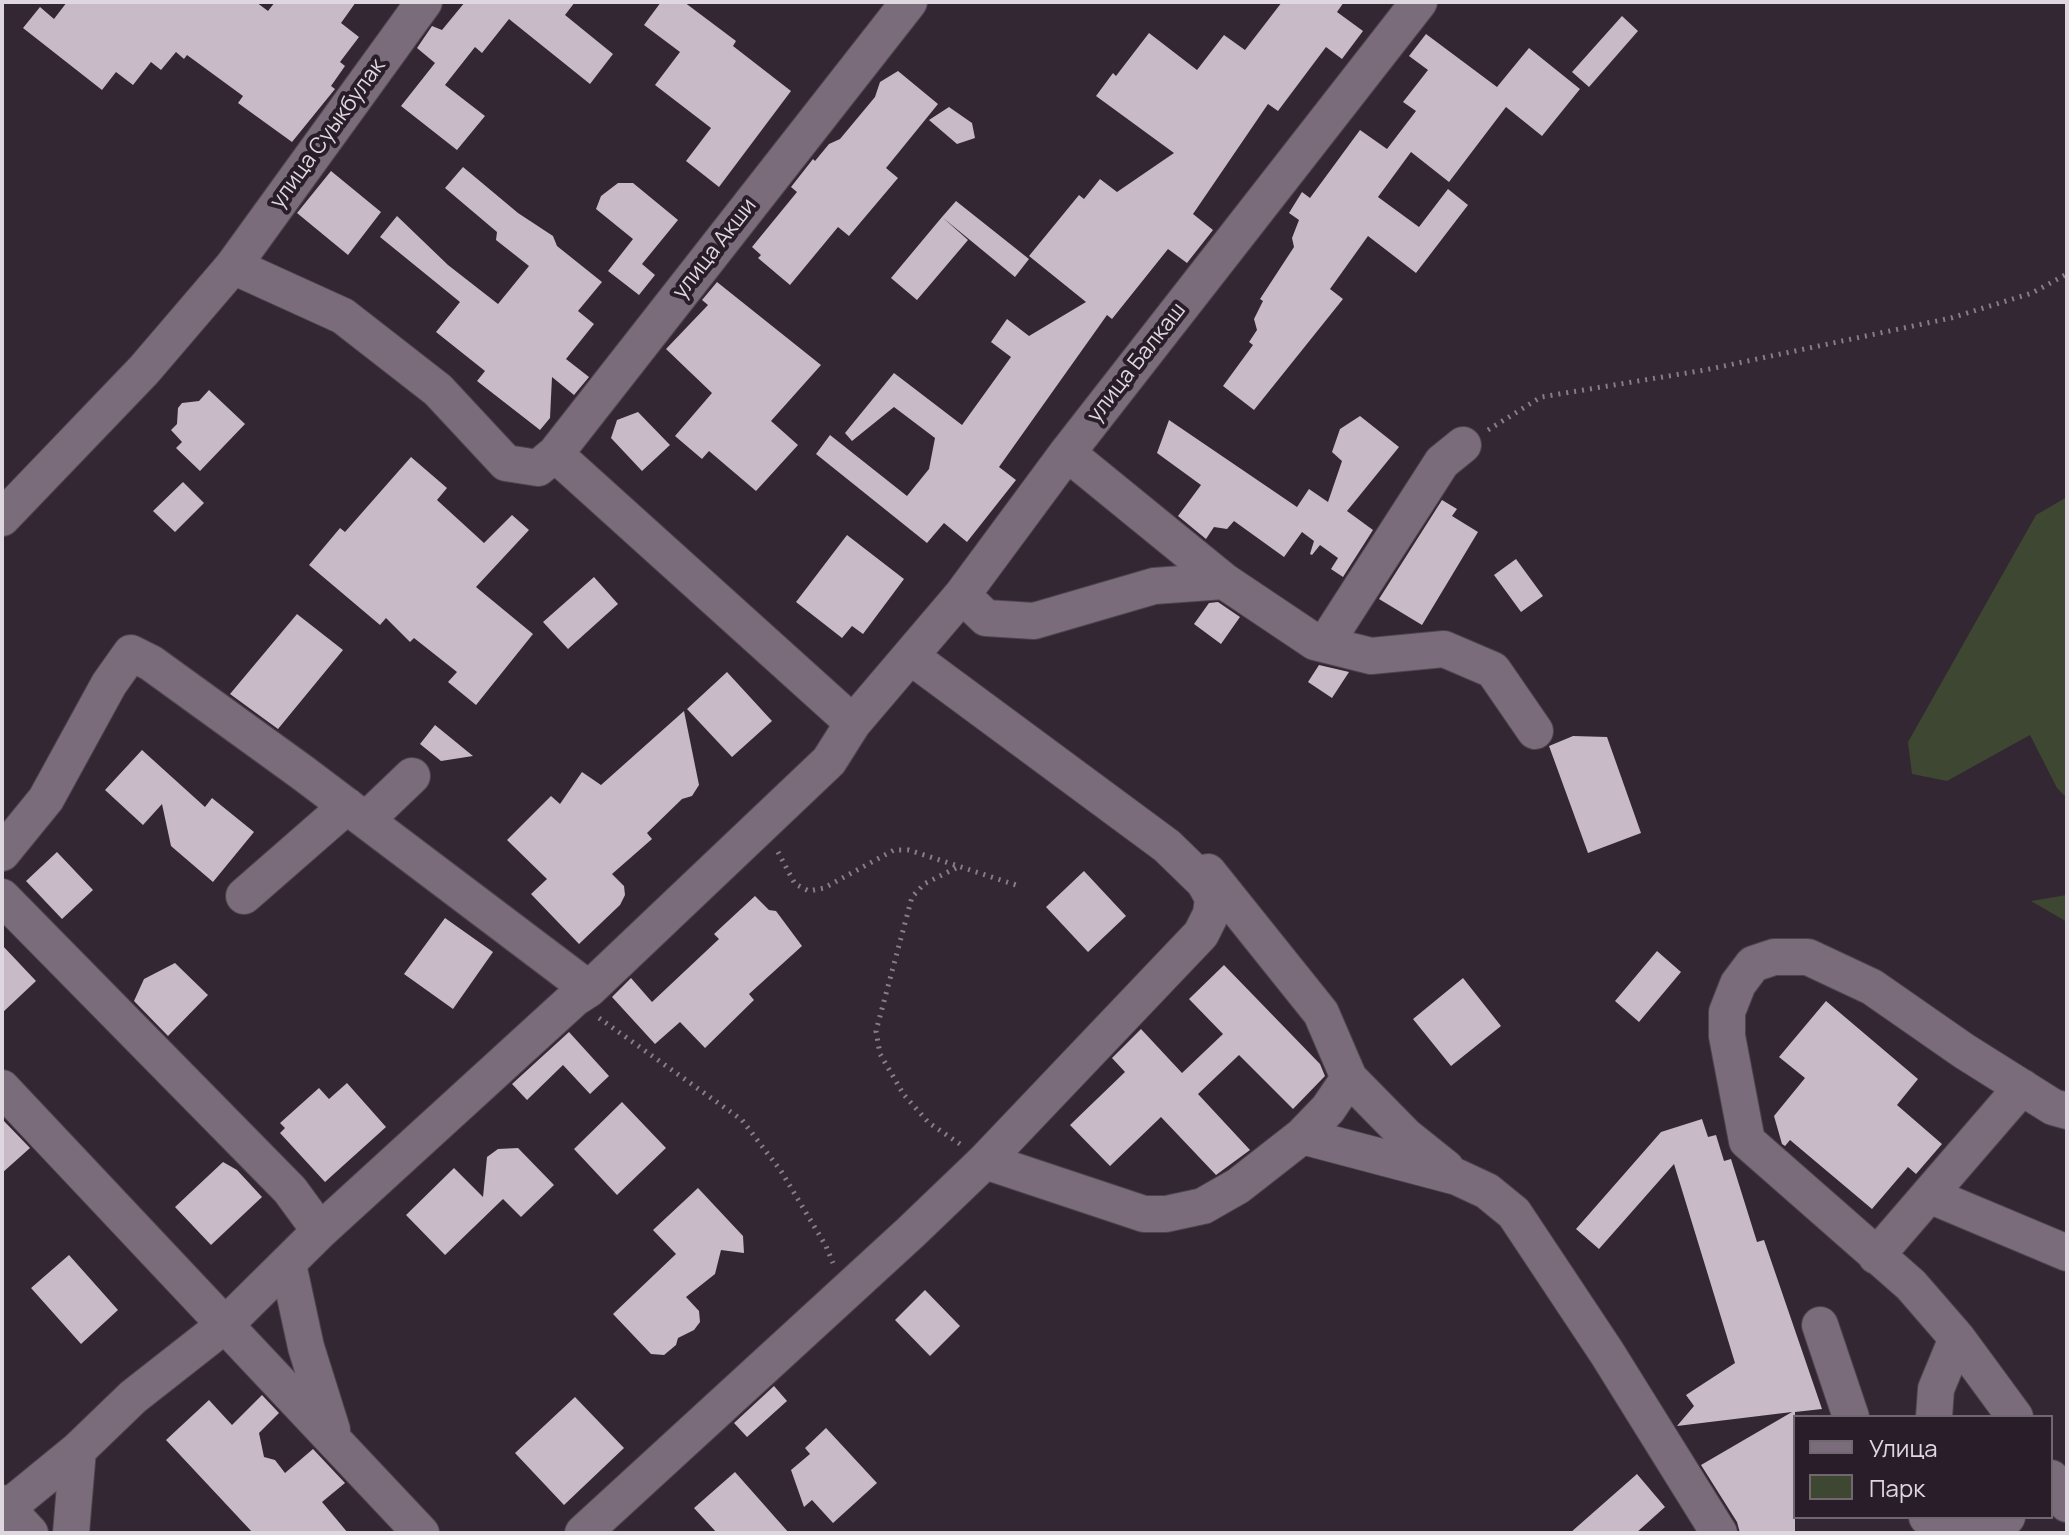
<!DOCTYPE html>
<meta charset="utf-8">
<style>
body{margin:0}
#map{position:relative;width:2069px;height:1535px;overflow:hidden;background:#322732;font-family:Manrope,sans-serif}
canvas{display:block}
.frame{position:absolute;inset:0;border:4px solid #dfd7df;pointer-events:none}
.legend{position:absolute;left:1793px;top:1415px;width:260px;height:104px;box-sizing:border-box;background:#281d28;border:2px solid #716771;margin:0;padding:10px 14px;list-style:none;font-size:24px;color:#dfd7df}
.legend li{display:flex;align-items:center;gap:16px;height:40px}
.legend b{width:40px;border:2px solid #716771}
</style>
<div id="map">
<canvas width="2069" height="1535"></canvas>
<div class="frame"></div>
<ul class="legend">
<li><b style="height:10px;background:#7a6c7a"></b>Улица</li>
<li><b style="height:22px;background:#3e4731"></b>Парк</li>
</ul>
</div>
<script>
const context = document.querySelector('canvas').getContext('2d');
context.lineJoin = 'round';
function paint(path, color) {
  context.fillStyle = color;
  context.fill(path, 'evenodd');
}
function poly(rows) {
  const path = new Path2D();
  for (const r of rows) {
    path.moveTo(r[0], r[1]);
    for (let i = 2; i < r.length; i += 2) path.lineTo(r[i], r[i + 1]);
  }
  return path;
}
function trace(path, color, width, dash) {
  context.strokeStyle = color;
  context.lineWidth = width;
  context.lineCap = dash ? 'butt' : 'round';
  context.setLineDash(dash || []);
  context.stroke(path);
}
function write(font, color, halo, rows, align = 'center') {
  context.font = font + ' Manrope,sans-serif';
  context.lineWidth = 8;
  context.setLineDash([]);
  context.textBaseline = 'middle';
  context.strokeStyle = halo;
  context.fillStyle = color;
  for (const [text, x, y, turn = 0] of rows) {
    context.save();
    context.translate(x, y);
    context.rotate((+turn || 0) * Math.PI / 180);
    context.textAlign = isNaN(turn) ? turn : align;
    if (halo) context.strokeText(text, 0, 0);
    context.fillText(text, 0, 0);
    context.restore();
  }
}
paint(poly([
 [2067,497,2067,798,2057,788,2030,735,1947,781,1912,774,1908,742,2036,515],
 [2067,895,2067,922,2031,901]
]), '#3e4731');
paint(poly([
 [67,2,256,2,268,11,275,2,356,2,341,23,359,37,340,62,345,66,331,86,335,89,292,142,238,103,243,96,187,55,184,59,176,52,161,70,151,62,133,85,116,72,102,90,23,28,40,7,54,19],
 [465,2,575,2,565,15,613,54,590,84,509,19,482,53,475,47,445,85,485,116,457,150,401,106,435,63,417,48,432,26,442,30],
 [661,2,684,2,736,41,733,46,791,91,719,187,686,161,711,128,655,85,680,52,644,25],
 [1282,2,1344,2,1337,12,1363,31,1342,59,1326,47,1278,111,1268,104,1193,214,1213,230,1187,263,1168,249,1112,319,1107,315,999,467,1016,480,967,542,944,523,927,543,816,454,830,435,907,496,929,469,935,438,894,407,852,441,845,433,894,373,962,425,1011,357,991,342,1007,319,1029,336,1086,302,1029,256,1079,195,1084,199,1100,179,1117,192,1174,153,1096,96,1113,73,1116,76,1149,33,1197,70,1224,35,1245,50],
 [1622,16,1638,31,1589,87,1572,72],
 [1426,34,1497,87,1529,48,1580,89,1542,136,1506,107,1449,182,1411,152,1378,197,1419,227,1448,189,1468,205,1416,273,1368,236,1330,289,1343,299,1254,410,1223,386,1253,345,1249,342,1257,330,1254,319,1263,301,1260,299,1294,247,1292,238,1299,220,1289,213,1302,192,1310,198,1360,130,1387,149,1416,111,1403,102,1428,70,1409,56],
 [898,71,938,104,886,168,898,178,849,236,838,227,790,285,758,258,761,255,752,247,797,192,791,187,813,159,815,161,829,144,840,139,875,97,880,82],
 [949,107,972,123,975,138,957,144,929,120],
 [463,167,518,213,553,236,557,246,602,282,578,311,594,324,566,359,589,377,574,395,552,377,550,418,540,430,477,381,485,371,436,332,460,302,380,237,397,216,448,265,498,304,529,266,496,240,497,232,445,188],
 [331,171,381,212,348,255,297,213],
 [618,183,633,183,678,220,642,264,655,275,639,295,608,271,633,239,596,209,601,196],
 [956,201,1029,259,1015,277,942,217],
 [942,217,968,240,917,300,891,278],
 [717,282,821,365,771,421,798,445,756,491,709,451,702,459,675,436,712,393,666,349,708,305,702,300],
 [209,390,245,424,200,471,176,448,182,442,171,430,177,424,178,408,182,403,199,401],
 [638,412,670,445,642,471,611,438,617,420],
 [1360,416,1399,447,1347,511,1373,530,1343,577,1331,569,1338,558,1320,545,1312,555,1310,554,1314,541,1302,532,1284,557,1234,521,1227,529,1214,527,1206,539,1178,516,1201,485,1157,453,1169,420,1297,507,1309,489,1328,502,1342,461,1332,452,1340,429],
 [411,457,447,488,437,500,484,543,512,515,529,530,476,587,533,634,476,705,448,682,457,672,414,638,410,642,386,618,380,625,309,565,340,528,345,532],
 [183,482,204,503,175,532,153,511],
 [1442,500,1457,509,1452,516,1478,532,1422,625,1379,599],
 [847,535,904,579,863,634,852,626,842,638,796,602],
 [1516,559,1543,596,1521,612,1494,575],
 [594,577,618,604,568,649,543,622],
 [1218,602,1240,617,1221,644,1194,624,1209,603],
 [297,614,343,650,278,729,230,694],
 [1319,665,1349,672,1332,698,1308,682],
 [727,672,772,721,732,757,687,709],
 [684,711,699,785,692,796,682,799,647,833,652,839,612,874,624,886,625,895,620,905,579,944,531,894,547,879,507,840,551,796,560,804,582,772,601,785],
 [435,725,473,756,441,761,420,744],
 [1573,736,1607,737,1641,833,1588,853,1549,746],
 [142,750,205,807,212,798,254,832,213,882,171,846,162,804,143,825,105,790],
 [57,852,93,890,62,919,26,881],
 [1084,871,1126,916,1088,952,1046,907],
 [755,896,769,910,776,911,802,946,749,994,754,1000,705,1048,680,1022,655,1044,612,997,631,978,652,1002,719,939,714,934],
 [445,918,493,952,453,1009,404,974],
 [2,945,36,981,2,1013],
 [1657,951,1681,972,1639,1022,1615,1001],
 [175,963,208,995,168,1036,134,1001,144,979],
 [1224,965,1320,1064,1325,1076,1293,1109,1239,1055,1198,1094,1250,1150,1216,1175,1161,1117,1110,1166,1070,1125,1125,1072,1112,1058,1141,1029,1182,1073,1223,1034,1189,999],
 [1463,978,1501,1026,1451,1066,1413,1019],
 [1826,1001,1918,1079,1897,1105,1942,1144,1916,1174,1908,1167,1872,1209,1790,1140,1785,1146,1782,1144,1774,1116,1805,1078,1779,1057],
 [569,1032,609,1076,590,1094,563,1065,527,1100,512,1084],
 [347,1083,386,1127,325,1182,280,1133,285,1128,280,1123,319,1088,329,1099],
 [622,1102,666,1148,617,1195,574,1149],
 [2,1119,30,1148,2,1173],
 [1702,1119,1708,1137,1716,1135,1724,1161,1731,1159,1757,1242,1764,1240,1822,1409,1795,1412,1795,1533,1740,1533,1737,1522,1701,1465,1792,1412,1677,1426,1694,1406,1686,1395,1735,1363,1674,1164,1599,1249,1576,1229,1661,1132],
 [518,1148,554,1185,521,1217,503,1199,445,1255,406,1215,454,1168,483,1197,487,1157,498,1149],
 [223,1162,237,1170,262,1197,211,1245,175,1207],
 [698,1188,743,1236,744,1253,721,1250,715,1274,686,1297,699,1311,700,1322,694,1330,678,1338,676,1345,664,1355,651,1354,613,1314,676,1254,653,1230],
 [69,1255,118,1310,81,1344,31,1288],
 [925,1290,960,1326,930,1356,895,1320],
 [774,1386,787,1401,747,1437,734,1423],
 [262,1395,279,1413,259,1433,264,1457,275,1460,285,1473,313,1449,345,1483,322,1502,348,1533,253,1533,166,1440,209,1400,232,1425],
 [575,1397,624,1448,564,1505,515,1453],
 [826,1428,877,1483,833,1523,812,1500,804,1507,791,1470,810,1454,805,1448],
 [735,1472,789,1533,717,1533,694,1508],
 [1637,1474,1665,1507,1636,1533,1570,1533]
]), '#c9bac8');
const minor = poly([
 [233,266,343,316,438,390,506,463,538,468,555,454,909,2],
 [1067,453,1224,581,1315,642,1371,656,1444,649,1493,670,1535,731],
 [555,454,853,723],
 [2,518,144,370,233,266,424,2],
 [962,595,986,618,1034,621,1154,586,1224,581],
 [1325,644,1442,462,1463,445],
 [366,820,412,776],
 [2,853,46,799,109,684,131,653,151,663,303,773,589,989],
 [1208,872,1321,1013,1349,1078,1406,1136,1446,1168],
 [244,896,347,806],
 [2,897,290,1190,320,1231],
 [2,1088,421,1533],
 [1302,1136,1328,1109,1349,1078],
 [985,1161,1144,1214,1166,1214,1203,1206,1238,1186,1302,1136,1457,1177,1487,1191,1514,1213,1607,1353,1719,1533],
 [1929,1195,2067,1253],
 [1876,1256,2022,1087],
 [288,1264,306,1347,332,1430],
 [1820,1325,1851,1417],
 [1934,1417,1936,1389,1957,1338],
 [2015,1417,1957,1338,1911,1285,1747,1141,1727,1036,1727,1012,1738,984,1753,964,1774,957,1808,957,1872,987,1964,1051,2053,1107,2067,1111],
 [2051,1478,2067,1504],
 [2,1503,30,1533],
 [7,1508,78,1450],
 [1927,1517,1960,1526,2007,1517],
 [71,1533,78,1450,133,1397,226,1324,320,1231,575,998,589,989,829,761,853,723,962,595,1067,453,1419,2],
 [583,1533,911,1232,985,1161,1201,934,1211,914,1213,898,1204,882,1167,846,910,656]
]);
trace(minor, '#4d444d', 38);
trace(poly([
 [1488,430,1541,397,1705,370,1951,318,2032,293,2067,274],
 [778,852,795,884,809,891,824,888,894,850,909,850,1016,885],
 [956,868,924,884,912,897,876,1031,880,1054,904,1095,929,1123,960,1144],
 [599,1018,742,1120,781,1171,826,1246,833,1263]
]), '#877d87', 5, [2, 6]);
trace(minor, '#7a6c7a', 36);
write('22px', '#dfd7df', '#281d28', [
 ["улица Суыкбулак",328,134,-54],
 ["улица Акши",715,249,-52],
 ["улица Балкаш",1137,363,-52]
]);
</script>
